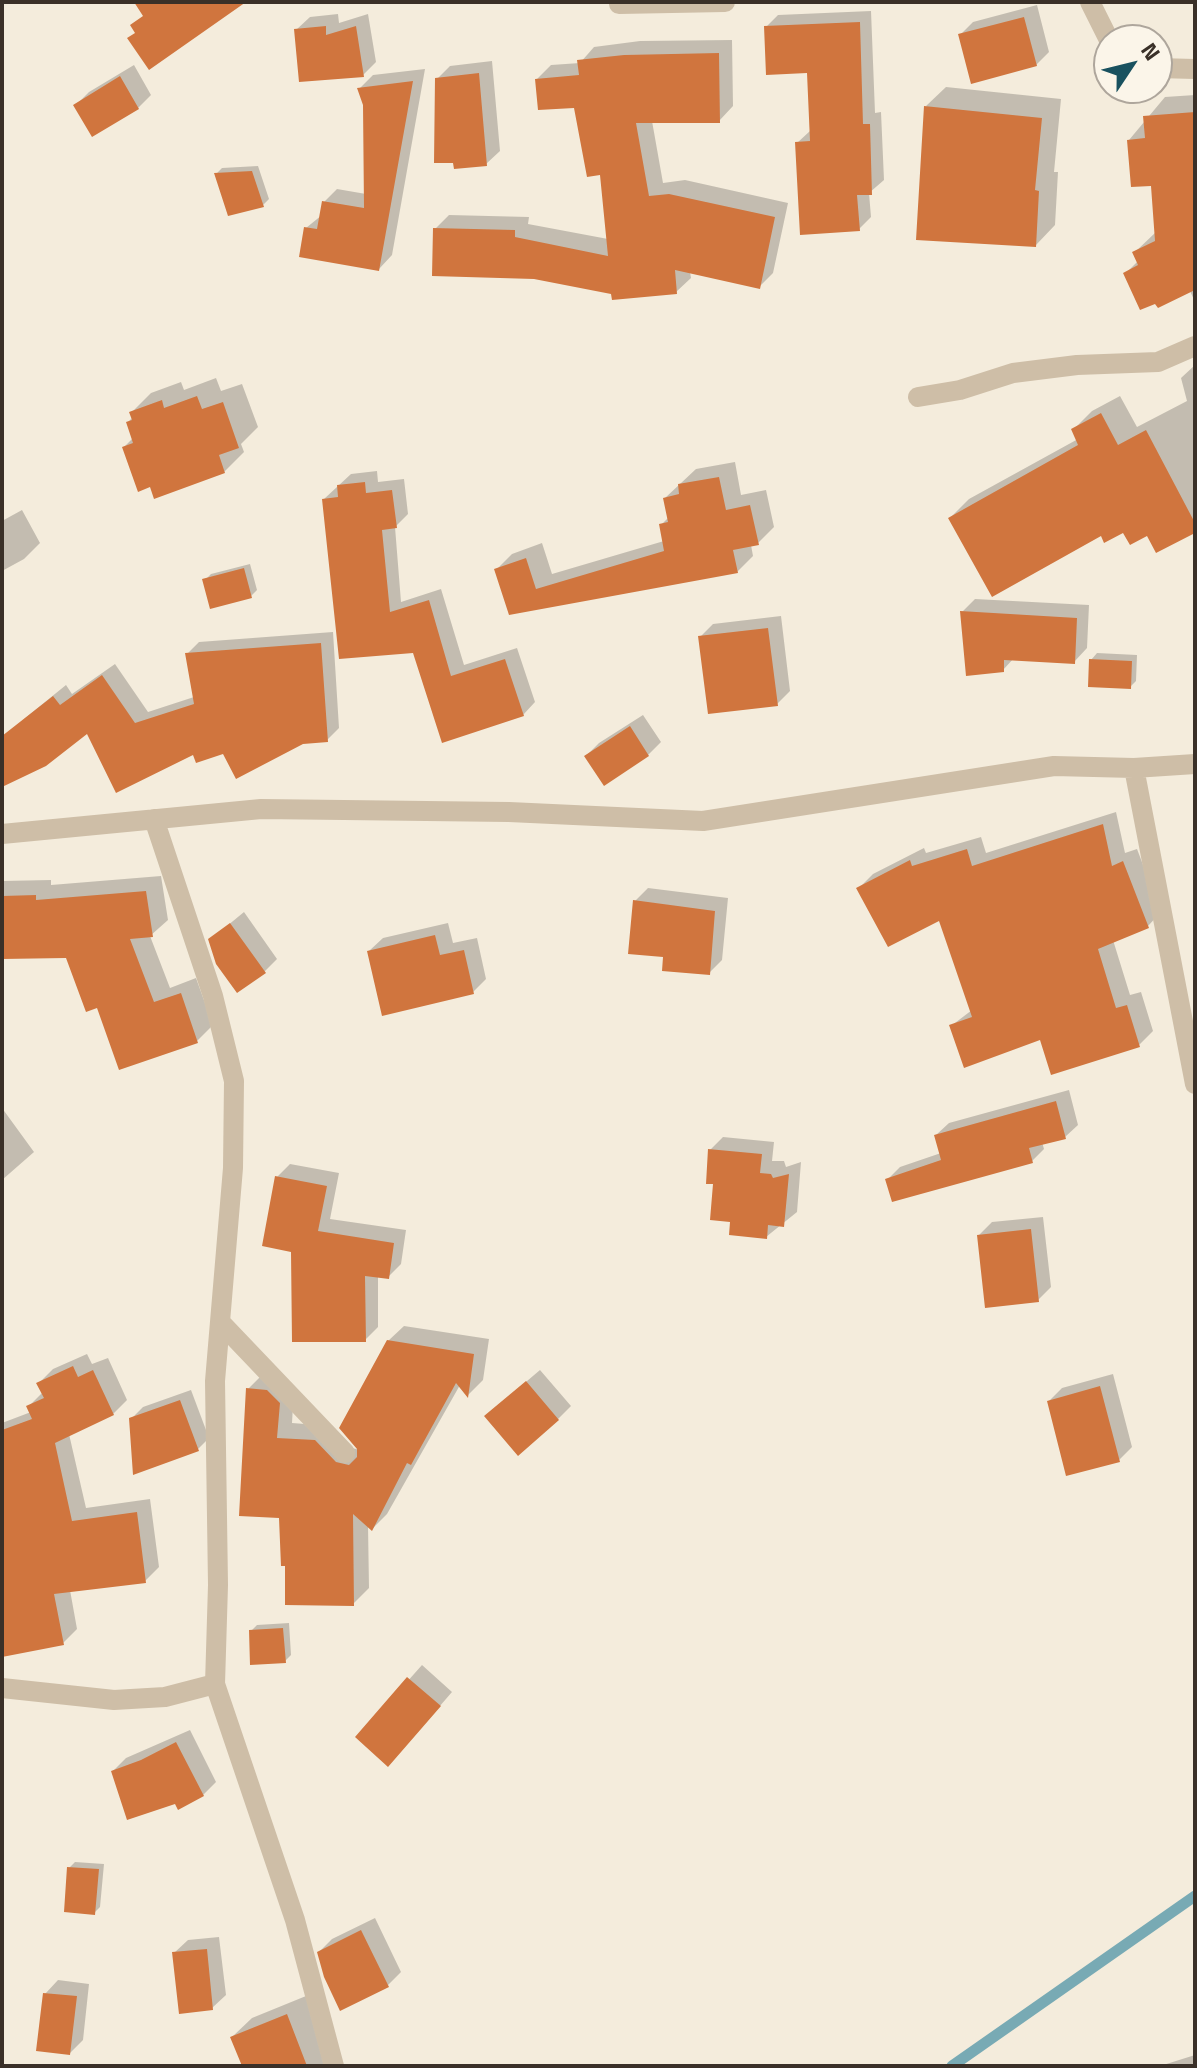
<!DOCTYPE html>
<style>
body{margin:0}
#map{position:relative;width:1197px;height:2068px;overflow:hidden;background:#f4ecdc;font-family:"Titillium Web",sans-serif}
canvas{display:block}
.frame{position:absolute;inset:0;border:4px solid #3a3028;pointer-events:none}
.north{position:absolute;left:1093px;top:24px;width:80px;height:80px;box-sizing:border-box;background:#fbf5e9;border:2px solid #aea69c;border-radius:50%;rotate:55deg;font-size:22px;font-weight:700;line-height:32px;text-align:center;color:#3a3028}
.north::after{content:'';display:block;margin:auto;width:28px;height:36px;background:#19515f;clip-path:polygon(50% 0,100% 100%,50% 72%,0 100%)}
</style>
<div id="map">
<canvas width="1197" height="2068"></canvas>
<div class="frame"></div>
<div class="north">N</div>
</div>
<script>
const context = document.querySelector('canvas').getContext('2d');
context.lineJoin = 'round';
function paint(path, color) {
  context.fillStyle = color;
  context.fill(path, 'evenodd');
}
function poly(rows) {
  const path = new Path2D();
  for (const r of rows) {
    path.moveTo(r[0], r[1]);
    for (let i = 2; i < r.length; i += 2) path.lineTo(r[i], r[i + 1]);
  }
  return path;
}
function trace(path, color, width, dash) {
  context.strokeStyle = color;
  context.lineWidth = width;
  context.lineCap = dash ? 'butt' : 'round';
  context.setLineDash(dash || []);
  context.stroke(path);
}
paint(poly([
 [1037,5,1049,52,1036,65,960,35,973,22],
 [871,11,875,113,881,112,884,180,869,193,871,217,859,229,797,143,810,131,809,71,766,27,778,15],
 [338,14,339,23,368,14,376,62,363,75,296,30,310,17],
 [732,40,733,106,719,121,652,121,663,183,685,180,788,203,773,273,759,287,690,272,691,278,676,292,613,293,435,229,449,215,529,217,528,224,608,239,601,173,575,106,537,79,551,65,580,63,594,47,640,41],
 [492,61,500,151,486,164,455,161,437,79,450,66],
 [134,65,151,95,138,108,76,105,89,92],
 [425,69,392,255,379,269,306,228,322,215,324,202,337,189,366,194,365,105,360,88,373,75],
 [946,87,1061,99,1054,172,1058,172,1055,225,1036,245,926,106],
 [1195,95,1195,302,1190,291,1125,274,1138,261,1134,253,1156,232,1152,184,1129,140,1165,97],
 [258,166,269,199,263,205,216,174,222,168],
 [1195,365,1195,531,1101,533,950,518,969,499,1078,439,1073,430,1092,411,1120,396,1137,427,1187,401,1181,378],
 [216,378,221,391,242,384,258,427,241,444,244,452,224,472,151,484,124,447,133,438,128,422,133,417,131,413,151,393,181,382,184,390],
 [735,462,741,495,766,490,774,527,758,543,751,545,753,556,737,572,511,613,496,570,512,554,542,543,552,574,664,541,661,525,669,517,665,498,696,469],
 [377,471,378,482,404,479,408,514,395,527,401,602,441,589,464,665,517,648,535,702,523,715,443,740,414,651,341,657,324,499,351,474],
 [22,510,40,543,24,559,2,571,2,521],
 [250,564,257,590,251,596,205,580,211,574],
 [975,599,1089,605,1087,648,1074,662,1014,658,1003,670,962,612],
 [781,616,790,691,777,704,700,637,713,624],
 [333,632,339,728,327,740,194,752,88,731,2,784,2,744,24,719,66,685,72,694,115,664,148,712,194,697,187,654,199,642],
 [1097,653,1137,655,1136,681,1130,687,1091,660],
 [643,715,661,742,648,755,586,756,599,743],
 [1116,812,1125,853,1137,849,1161,912,1148,926,1113,940,1130,995,1141,992,1153,1031,1139,1045,951,1026,972,1010,940,918,859,888,873,874,924,848,926,853,981,837,986,853],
 [161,876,168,920,150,936,170,988,196,978,213,1025,197,1041,98,1005,68,956,2,947,2,881,51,880,51,885],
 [648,888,728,898,722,960,709,973,665,955,635,901],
 [244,912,277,959,264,972,210,940],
 [448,923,453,943,477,938,486,979,473,992,369,951,383,938],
 [1069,1090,1078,1125,1065,1137,1042,1142,1044,1149,1032,1161,887,1180,900,1167,941,1153,936,1135,949,1123],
 [2,1108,34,1152,2,1180],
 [723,1137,774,1142,772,1161,784,1161,786,1167,801,1162,797,1212,766,1237,732,1220,715,1182,710,1150],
 [290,1164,339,1173,330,1219,406,1230,401,1264,388,1277,378,1276,378,1327,365,1340,277,1177],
 [1043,1217,1051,1287,1038,1300,979,1235,992,1222],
 [404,1326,489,1339,483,1380,468,1395,460,1385,387,1514,372,1529,368,1525,369,1588,353,1604,287,1563,281,1516,248,1389,263,1374,294,1388,292,1423,331,1426,352,1448,360,1450,388,1341],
 [87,1354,92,1364,108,1358,127,1400,113,1414,69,1434,86,1508,150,1499,159,1567,145,1581,70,1590,77,1629,63,1643,2,1655,2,1423,31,1412,29,1406,43,1392,39,1383,53,1369],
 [540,1370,571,1406,558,1419,500,1404],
 [1113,1374,1132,1447,1119,1460,1049,1401,1062,1388],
 [191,1390,209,1438,198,1449,131,1419,143,1407],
 [289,1623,291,1655,285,1661,251,1631,257,1625],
 [422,1665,452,1692,401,1751,358,1737],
 [190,1730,216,1782,203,1795,176,1801,113,1771,126,1758],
 [75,1862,104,1864,100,1907,94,1913,69,1868],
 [375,1918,401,1972,388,1985,319,1952,332,1939],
 [219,1937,226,1995,212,2008,174,1953,188,1940],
 [58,1980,89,1984,83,2040,70,2053,45,1994],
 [306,1996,334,2066,244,2066,232,2037,252,2018],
 [1195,2055,1195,2066,1160,2066]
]), '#0003');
trace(poly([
 [952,2066,1195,1896]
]), '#78aab4', 11);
paint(poly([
 [134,2,246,2,149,70,127,38,135,33,130,25,143,16],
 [1024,17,1037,66,971,84,958,34],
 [860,22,863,124,870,124,872,195,857,195,860,231,800,235,795,142,810,141,807,73,766,75,764,26],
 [326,26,326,35,356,26,364,77,299,82,294,29],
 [719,53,720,123,636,123,649,196,669,194,775,217,760,289,675,270,677,294,612,300,611,294,534,279,432,276,433,228,515,230,515,237,608,256,600,175,587,177,574,108,538,110,535,79,579,75,577,60,624,55],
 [479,73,487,166,454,169,453,163,434,163,435,78],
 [120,76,139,109,92,137,73,105],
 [413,81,379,271,299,257,304,227,317,229,322,201,364,208,363,105,357,88],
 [924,106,1042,118,1035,190,1039,191,1036,247,916,240],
 [1195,112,1195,290,1158,308,1155,304,1140,310,1123,273,1138,265,1132,252,1155,241,1151,186,1131,187,1127,140,1145,138,1143,116],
 [252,171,264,207,228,216,214,173],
 [197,396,202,409,223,402,239,448,219,455,225,473,154,499,150,487,138,492,122,447,133,443,126,422,132,420,129,412,162,400,164,408],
 [1101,413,1118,445,1146,430,1195,523,1195,533,1156,553,1147,536,1130,545,1123,533,1104,543,1101,536,992,597,948,518,1078,445,1071,429],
 [719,477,726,510,750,505,759,545,733,550,738,573,509,615,494,569,526,558,536,589,664,551,659,524,668,522,663,498,679,494,678,484],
 [365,482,366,493,392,490,397,528,382,530,390,612,429,600,451,676,505,659,524,716,442,743,413,653,339,659,322,499,338,497,337,485],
 [244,568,252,598,210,609,202,579],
 [960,611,1077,618,1075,664,1004,660,1004,672,966,676],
 [768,628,778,706,708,714,698,636],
 [321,643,328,742,303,744,236,779,223,754,196,763,193,755,116,793,87,734,46,766,2,787,2,736,53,696,60,705,102,675,135,723,194,704,185,653],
 [1089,659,1132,661,1131,689,1088,687],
 [630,726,649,756,604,786,584,756],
 [1103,824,1112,866,1123,861,1149,928,1098,949,1116,1008,1127,1005,1140,1047,1051,1075,1040,1040,964,1068,949,1025,972,1017,939,921,888,947,856,888,910,860,912,866,967,849,972,866],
 [146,891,153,937,130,939,154,1002,181,993,198,1043,119,1070,97,1008,86,1012,66,958,2,959,2,896,36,895,36,900],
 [633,900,715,911,710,975,662,971,663,957,628,954],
 [230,923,266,973,237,993,216,964,208,939],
 [435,935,440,955,464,950,474,994,382,1016,367,951],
 [1056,1101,1066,1139,1029,1148,1033,1163,892,1202,885,1179,941,1160,934,1135],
 [708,1149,762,1154,760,1173,771,1174,773,1178,789,1174,784,1227,768,1225,767,1239,729,1235,730,1222,710,1220,713,1184,706,1184],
 [275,1176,327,1186,318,1231,394,1243,389,1279,365,1276,366,1342,292,1342,291,1252,262,1246],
 [1031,1229,1039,1302,985,1308,977,1235],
 [387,1340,474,1354,468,1398,456,1383,411,1465,407,1463,372,1531,353,1514,354,1606,285,1605,285,1566,281,1566,279,1518,239,1516,246,1388,267,1390,280,1403,277,1438,315,1440,336,1462,349,1465,357,1457,357,1449,339,1428],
 [73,1366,78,1377,93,1370,114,1415,55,1443,72,1521,137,1512,146,1583,54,1594,64,1645,2,1657,2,1430,32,1419,26,1406,44,1398,36,1383],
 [526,1381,559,1420,518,1456,484,1416],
 [1100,1386,1120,1462,1066,1476,1047,1401],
 [180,1400,199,1451,133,1475,129,1418],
 [283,1628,286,1663,250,1665,249,1630],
 [407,1677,441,1706,388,1767,355,1737],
 [176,1742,204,1796,178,1810,175,1804,127,1820,111,1771,141,1760],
 [67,1867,99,1869,95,1915,64,1912],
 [361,1930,389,1987,340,2011,324,1977,317,1952],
 [207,1949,213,2010,179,2014,172,1952],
 [43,1993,77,1996,70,2055,36,2051],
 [287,2014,307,2066,242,2066,230,2037]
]), '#d0753e');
trace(poly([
 [1090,2,1109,40],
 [619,4,725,2],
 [1157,68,1195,69],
 [918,397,960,390,1013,373,1077,365,1158,362,1195,346],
 [1134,768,1195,1084],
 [2,834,261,809,509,812,703,821,1054,766,1134,768,1195,764],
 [221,1323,345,1453],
 [215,1684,295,1920,334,2066],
 [2,1688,114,1700,165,1697,215,1684,218,1585,215,1381,233,1168,234,1081,213,996,154,819]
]), '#cebea7', 20);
</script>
